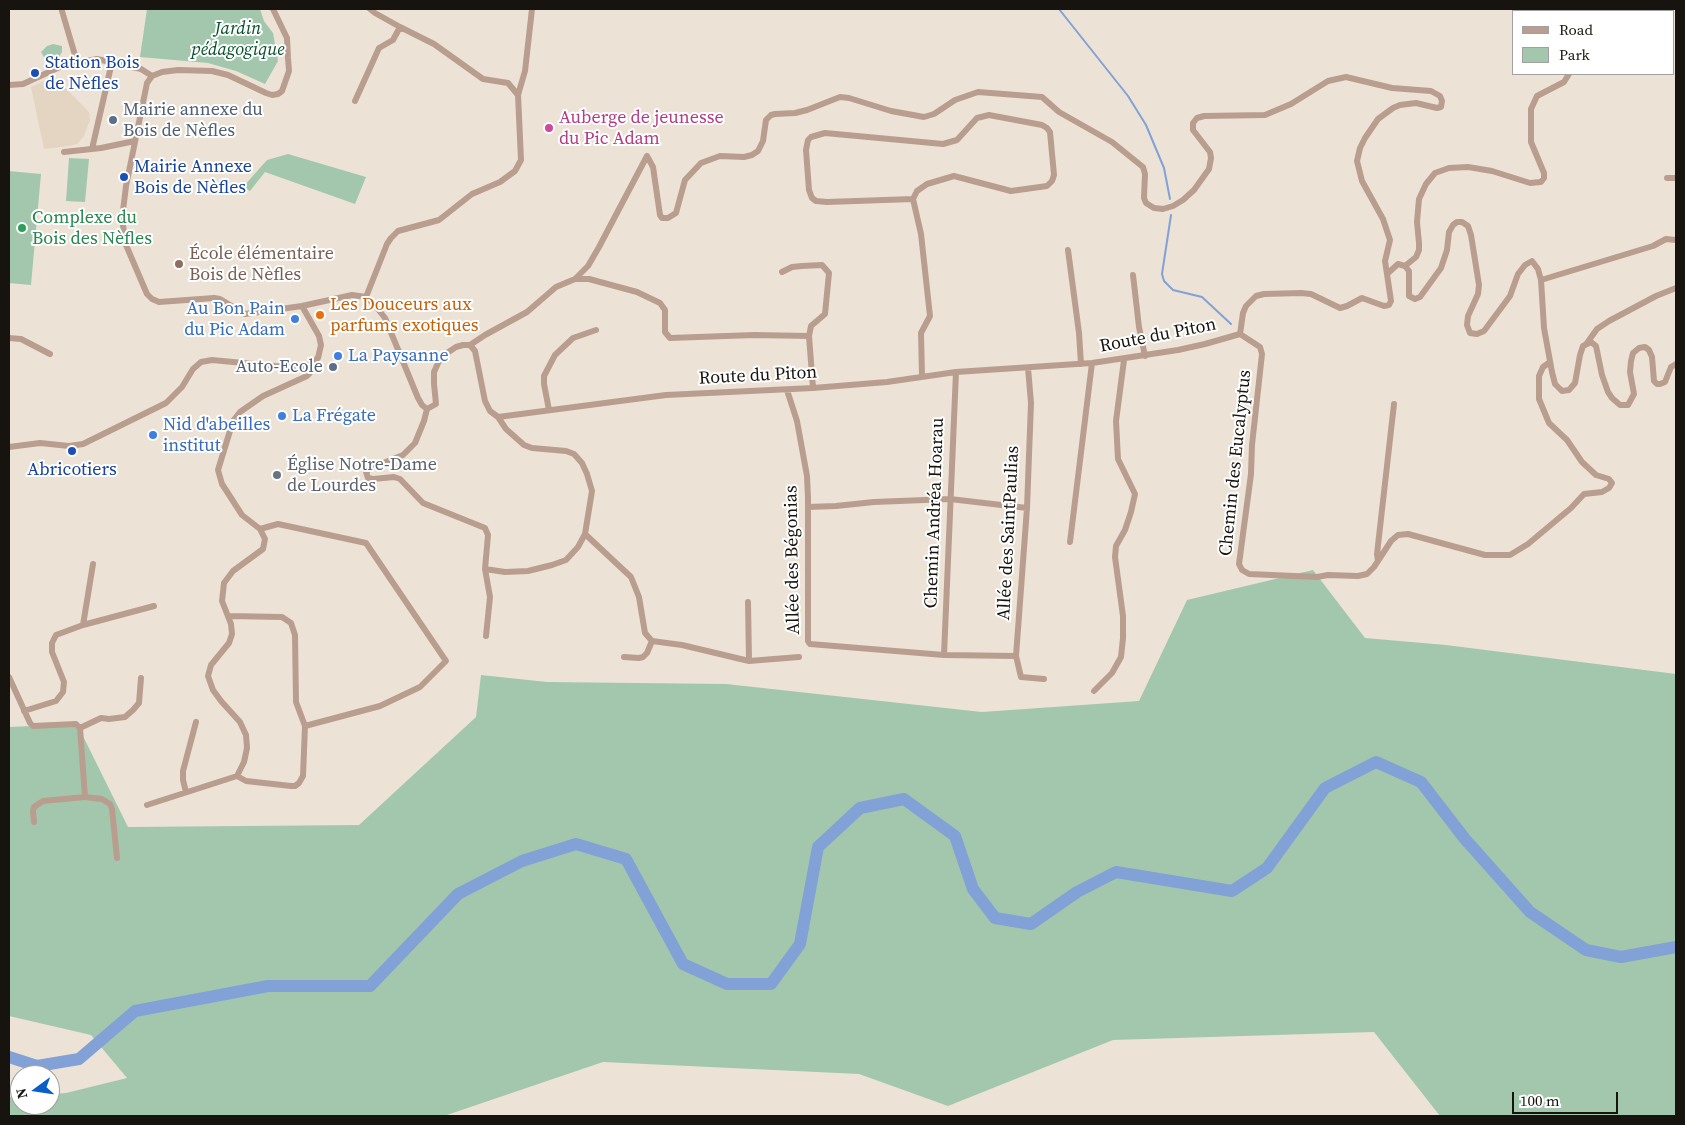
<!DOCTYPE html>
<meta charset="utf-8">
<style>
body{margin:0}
#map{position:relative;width:1685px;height:1125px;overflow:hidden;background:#ece3d6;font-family:"Source Serif 4",serif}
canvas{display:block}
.frame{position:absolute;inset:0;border:10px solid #17140f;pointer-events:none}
.legend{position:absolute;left:1512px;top:10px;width:162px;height:65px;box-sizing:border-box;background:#fff;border:1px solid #a2a19f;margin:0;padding:6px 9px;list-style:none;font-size:15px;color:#17140f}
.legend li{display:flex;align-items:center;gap:10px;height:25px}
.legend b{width:25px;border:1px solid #a2a19f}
.north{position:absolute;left:10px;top:1065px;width:50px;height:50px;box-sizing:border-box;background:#fff;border:1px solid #a2a19f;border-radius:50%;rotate:256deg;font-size:14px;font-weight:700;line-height:20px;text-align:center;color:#17140f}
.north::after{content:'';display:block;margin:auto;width:18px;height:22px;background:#085fc8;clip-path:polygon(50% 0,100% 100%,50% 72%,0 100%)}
.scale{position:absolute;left:1512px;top:1092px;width:106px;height:22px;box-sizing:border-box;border:2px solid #17140f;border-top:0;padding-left:6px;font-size:15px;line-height:18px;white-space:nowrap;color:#17140f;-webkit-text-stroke:4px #fff;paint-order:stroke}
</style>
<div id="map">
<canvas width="1685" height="1125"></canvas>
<div class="frame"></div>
<ul class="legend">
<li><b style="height:6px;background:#b99e8f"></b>Road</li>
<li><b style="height:14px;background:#a3c7ad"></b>Park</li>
</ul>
<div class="north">N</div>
<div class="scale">100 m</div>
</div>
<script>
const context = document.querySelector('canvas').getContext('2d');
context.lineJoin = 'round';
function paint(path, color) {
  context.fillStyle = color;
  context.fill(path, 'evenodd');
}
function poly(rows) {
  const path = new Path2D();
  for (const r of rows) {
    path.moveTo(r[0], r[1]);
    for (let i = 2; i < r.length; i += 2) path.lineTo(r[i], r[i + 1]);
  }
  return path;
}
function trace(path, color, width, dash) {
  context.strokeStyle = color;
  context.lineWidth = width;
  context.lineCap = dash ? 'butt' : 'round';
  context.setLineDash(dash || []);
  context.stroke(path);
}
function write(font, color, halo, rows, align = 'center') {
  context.font = font + ' "Source Serif 4",serif';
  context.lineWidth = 4;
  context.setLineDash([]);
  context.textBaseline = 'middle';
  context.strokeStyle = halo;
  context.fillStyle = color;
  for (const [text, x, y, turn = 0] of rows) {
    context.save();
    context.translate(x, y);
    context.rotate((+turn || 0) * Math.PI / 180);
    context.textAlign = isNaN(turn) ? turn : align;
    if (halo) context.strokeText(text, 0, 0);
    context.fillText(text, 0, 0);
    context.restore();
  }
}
paint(poly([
 [54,76,89,112,90,120,84,136,77,144,69,146,44,149,31,87]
]), '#e4d5c3');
paint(poly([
 [147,9,260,9,264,21,273,33,278,61,265,84,236,71,208,63,140,57],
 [53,44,62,46,62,52,59,57,55,59,45,59,41,52,47,46],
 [288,154,366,177,355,204,265,172,250,191,243,187,267,160],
 [69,158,89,159,85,202,66,201],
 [9,171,41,174,31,285,9,283],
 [1313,570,1365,638,1446,645,1676,674,1676,1116,1440,1116,1374,1032,1113,1040,948,1106,859,1074,603,1062,444,1116,9,1116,9,1097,20,1096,20,1105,50,1105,50,1094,66,1093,127,1078,91,1035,9,1016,9,727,77,724,128,827,359,825,476,717,481,675,547,682,726,684,982,712,1139,701,1187,600]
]), '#a3c7ad');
trace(poly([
 [1059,9,1128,96,1146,125,1164,168,1170,199],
 [1171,215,1162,274,1164,281,1173,290,1202,297,1231,324]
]), '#82a1d6', 2);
trace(poly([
 [9,1057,37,1066,79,1059,135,1011,268,986,370,986,458,894,522,861,576,844,626,859,683,964,727,984,771,984,800,944,818,847,860,808,904,799,955,836,973,889,995,918,1031,924,1077,892,1116,872,1232,891,1267,868,1325,788,1376,762,1421,782,1465,839,1530,912,1586,950,1621,957,1676,947]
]), '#82a1d6', 12);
trace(poly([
 [273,9,287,38,288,58,289,71,282,91,278,94,272,95,266,93,228,75,212,71,178,70,162,72,152,76,147,83,126,186,122,219,126,245,147,294,152,299,159,302,214,298,220,299,245,314,302,306,352,295,366,297,374,304,385,318,418,398,422,405,427,409,436,404,434,384,434,372,439,361,447,353,456,347,463,345,470,345,475,351,485,401,490,411,498,417,666,395,813,388,887,382,956,372,1092,363,1178,350,1205,344,1240,334],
 [370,9,375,13,400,27,434,44,483,79,508,83,518,95,525,71,532,9],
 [62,11,77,62],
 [1614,11,1633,9],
 [9,85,23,84,62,66,97,59,141,69,152,76],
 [355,101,379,48,393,40,400,27],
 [92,149,112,62],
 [64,152,101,148,135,141],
 [1667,178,1676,178],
 [913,199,827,202,816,201,812,198,809,190,806,150,808,140,811,137,825,133,943,144,957,140,977,118,989,115,1042,125,1047,128,1050,132,1054,175,1052,181,1047,186,1011,191,954,176,927,184,917,191,913,199,921,234,930,316,921,333,922,376],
 [1068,250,1079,333,1081,364],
 [1405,266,1416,257,1419,250,1419,243,1417,222,1419,199,1426,184,1435,173,1449,168,1468,167,1492,171,1530,183,1541,182,1544,178,1544,173,1531,142,1531,109,1537,96,1564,82,1569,74],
 [782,272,792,267,802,266,822,265,829,273,825,314,811,326,809,336,813,388],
 [1133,275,1139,327,1145,356],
 [575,279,588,266,599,247,647,156,653,167,660,215,662,218,668,218,676,213,685,180,701,163,720,156,744,157,752,155,758,151,763,141,766,120,771,115,775,114,795,113,807,110,840,97,849,98,891,111,924,117,934,114,955,100,978,92,1042,97,1059,112,1112,142,1143,167,1145,174,1144,198,1146,203,1154,208,1163,209,1173,206,1183,200,1194,190,1209,169,1211,158,1210,152,1193,130,1193,123,1197,118,1204,116,1265,115,1291,104,1328,81,1346,77,1392,88,1431,91,1440,96,1442,101,1441,107,1437,108,1416,103,1400,105,1393,108,1378,119,1365,138,1360,148,1357,161,1362,181,1383,219,1390,240,1385,261,1387,274],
 [1541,280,1653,246,1666,239,1676,240],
 [366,297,387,244,391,238,398,231,439,220,472,194,500,182,515,171,521,160,518,95],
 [1240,334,1243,313,1246,306,1256,296,1264,294,1301,293,1311,294,1340,308,1347,306,1362,298,1384,306,1389,305,1391,301,1387,274,1398,264,1405,266,1409,271,1409,296,1415,299,1420,297,1441,268,1447,250,1449,232,1453,225,1457,222,1462,222,1468,226,1471,235,1479,285,1478,294,1468,316,1467,325,1470,333,1477,334,1484,331,1510,296,1518,274,1525,265,1532,261,1538,269,1541,280,1544,328,1552,372,1555,384,1562,391,1569,390,1575,383,1580,355,1583,346,1591,342,1596,346,1602,375,1608,392,1612,398,1620,405,1628,405,1634,394,1630,372,1631,361,1633,353,1639,348,1645,347,1649,350,1652,357,1654,381,1657,384,1660,384,1665,382,1671,367,1676,364],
 [1240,334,1260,347,1262,354,1252,445,1251,474,1239,564,1242,570,1249,574,1317,577,1328,575,1358,576,1367,574,1374,567,1391,541,1398,535,1408,534,1485,555,1510,555,1528,544,1571,508,1584,494,1602,492,1609,488,1612,483,1609,479,1596,475,1582,462,1567,440,1549,423,1539,399,1539,376,1543,367,1550,362],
 [9,338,21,339,50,354],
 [1587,343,1597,329,1609,321,1656,296,1676,288],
 [470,345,485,335,527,312,556,287,575,279,589,279,637,292,660,303,665,310,665,332,670,338,754,335,809,336],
 [1028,368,1031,403,1027,508,1016,656,1021,677,1044,679],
 [787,390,797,421,807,476,808,498,808,641,810,644,944,655,1016,656],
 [427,409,424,421,415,443,403,455,371,468,366,472,368,478,373,479,394,477,400,479,423,503,485,528,488,535,485,569,490,597,486,636],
 [549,410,544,384,544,376,555,355,573,338,596,330],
 [9,447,40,443,69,446,83,444,166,403,182,387,193,369,201,362,212,360,275,366,297,367,308,365,318,358,321,345,319,336,302,306],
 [808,507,836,506,874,502,950,499,1027,508],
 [260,529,278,524,366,543,446,661,420,687,380,706,305,726],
 [585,534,631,577,639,597,645,633,652,641,682,645,749,661,799,657],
 [1070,542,1092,363],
 [1378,561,1377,554,1394,404],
 [485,569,505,572,528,571,552,565,566,560,578,547,585,534,592,491,587,474,582,463,574,454,566,451,532,448,524,445,506,429,498,417],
 [748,602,749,661],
 [228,616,282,617,291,623,295,635,296,702,305,726,303,776,299,783,295,786,291,786,246,781,237,776],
 [83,625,93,564],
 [944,655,956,372],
 [624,657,639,658,643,657,647,653,652,641],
 [9,677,30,723,33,726,76,724,80,728,85,797],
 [1094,691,1112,673,1121,657,1123,638,1123,616,1115,557,1116,546,1125,530,1131,512,1135,494,1118,459,1116,421,1124,360],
 [24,711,56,701,63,692,64,682,52,652,52,643,56,635,83,625,154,606],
 [80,728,101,718,109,719,125,717,133,710,139,703,141,678],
 [186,792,183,780,183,771,196,722],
 [147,805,237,776,244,762,247,748,246,735,240,722,221,701,213,690,208,676,211,665,229,643,232,634,231,624,222,601,224,583,233,571,263,549,265,539,260,529,242,515,222,484,218,470,233,421,240,412,263,396,307,376,310,373,308,365],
 [34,822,33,811,34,807,43,801,85,797,102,799,110,804,112,809,117,858]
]), '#b99e8f', 6);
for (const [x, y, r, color] of [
 [35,73,5,"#1a4fb4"],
 [113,120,5,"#5c6f8a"],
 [549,128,5,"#d1479c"],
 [124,177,5,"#1a4fb4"],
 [22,228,5,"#2e9e5b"],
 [179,264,5,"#8d6e63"],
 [320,315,5,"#e8710a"],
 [295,319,5,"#3f7fe0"],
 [338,356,5,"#3f7fe0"],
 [333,367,5,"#5c6f8a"],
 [282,416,5,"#3f7fe0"],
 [153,435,5,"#3f7fe0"],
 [72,451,5,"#1a4fb4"],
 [277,475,5,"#6b7280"]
]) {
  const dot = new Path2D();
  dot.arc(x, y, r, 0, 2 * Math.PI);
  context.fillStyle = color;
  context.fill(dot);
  trace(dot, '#fff', 2);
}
write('italic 18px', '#05502a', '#fff', [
 ["Jardin",238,29],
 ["pédagogique",238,50]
]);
write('18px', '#164399', '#fff', [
 ["Station Bois",45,63],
 ["de Nèfles",45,84],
 ["Mairie Annexe",134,167],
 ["Bois de Nèfles",134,188],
 ["Abricotiers",72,470,"center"]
], 'left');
write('18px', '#4e5e75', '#fff', [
 ["Mairie annexe du",123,110],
 ["Bois de Nèfles",123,131],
 ["Auto-Ecole",323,367,"right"]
], 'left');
write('18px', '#b23c85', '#fff', [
 ["Auberge de jeunesse",559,118],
 ["du Pic Adam",559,139]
], 'left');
write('18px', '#27864d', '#fff', [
 ["Complexe du",32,218],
 ["Bois des Nèfles",32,239]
], 'left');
write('18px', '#785e54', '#fff', [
 ["École élémentaire",189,254],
 ["Bois de Nèfles",189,275]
], 'left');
write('18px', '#c56008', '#fff', [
 ["Les Douceurs aux",330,305],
 ["parfums exotiques",330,326]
], 'left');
write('18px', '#366cbe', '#fff', [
 ["Au Bon Pain",285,309,"right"],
 ["du Pic Adam",285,330,"right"],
 ["La Paysanne",348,356],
 ["La Frégate",292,416],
 ["Nid d'abeilles",163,425],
 ["institut",163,446]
], 'left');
write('18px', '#17140f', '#fff', [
 ["Route du Piton",1158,336,-11],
 ["Route du Piton",758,376,-3],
 ["Chemin des Eucalyptus",1236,463,-84],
 ["Chemin Andréa Hoarau",935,513,-88],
 ["Allée des SaintPaulias",1009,533,-87],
 ["Allée des Bégonias",793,560,-91]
]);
write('18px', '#5b616d', '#fff', [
 ["Église Notre-Dame",287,465],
 ["de Lourdes",287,486]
], 'left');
</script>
